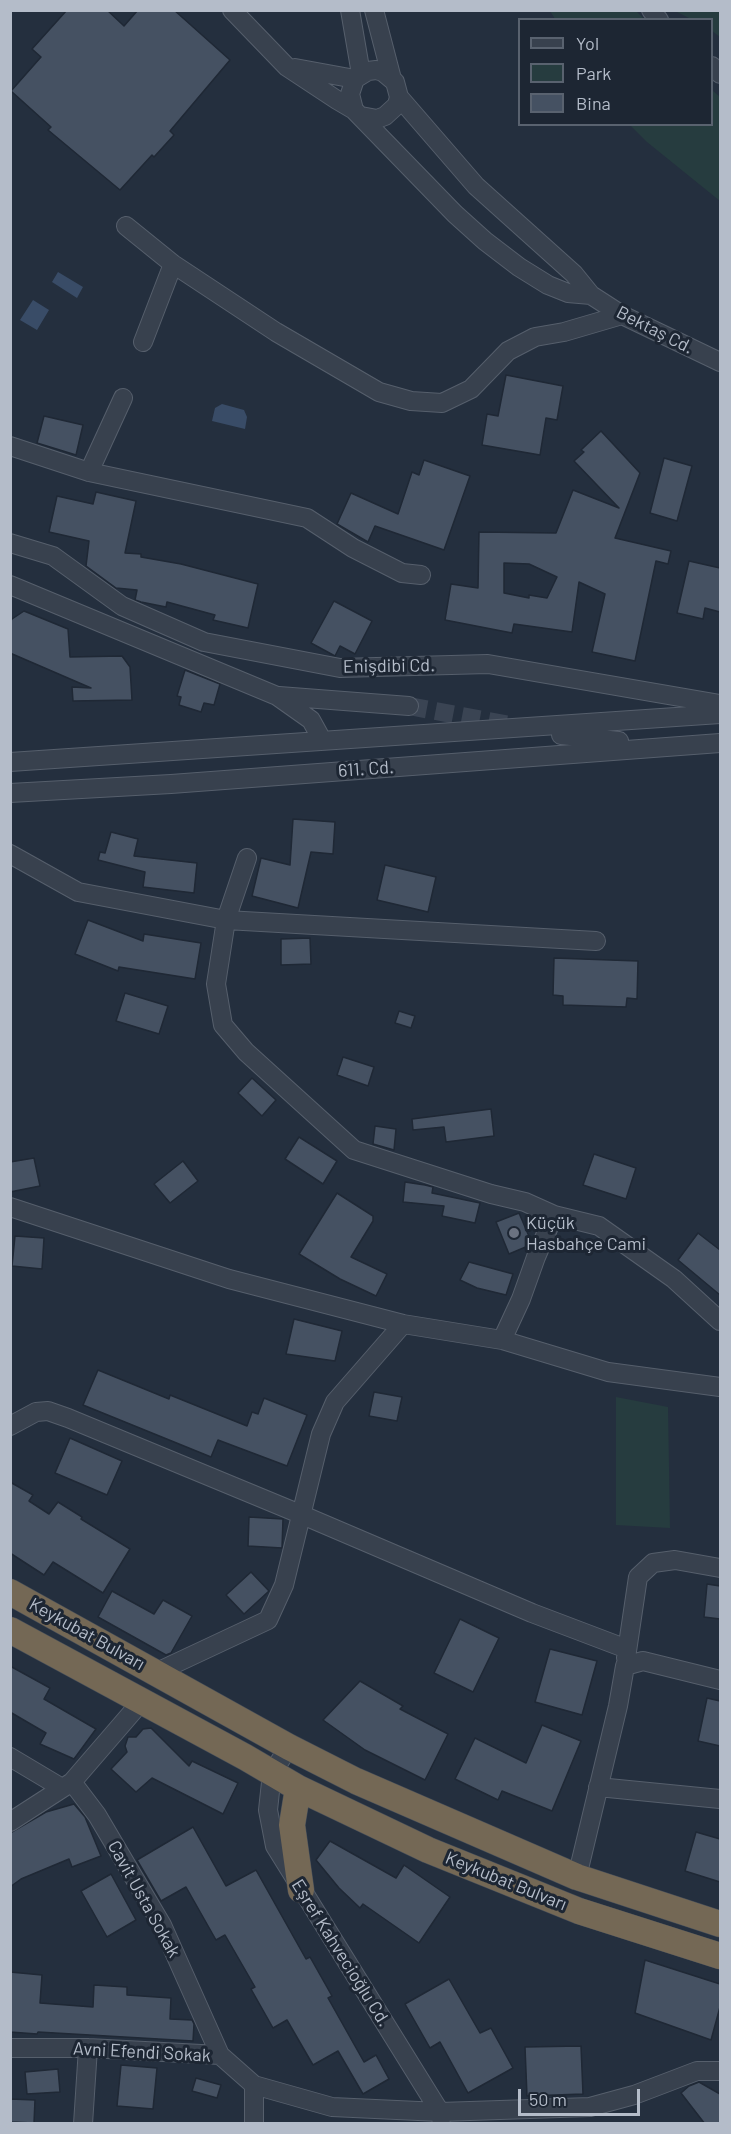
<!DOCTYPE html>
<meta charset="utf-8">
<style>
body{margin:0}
#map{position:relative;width:731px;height:2134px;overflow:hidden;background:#242f3e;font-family:Barlow,sans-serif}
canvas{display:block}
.frame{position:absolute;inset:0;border:12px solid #b4bcc9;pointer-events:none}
.legend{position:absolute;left:518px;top:18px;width:195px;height:108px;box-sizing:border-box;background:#1d2633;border:2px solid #59626f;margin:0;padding:8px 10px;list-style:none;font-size:18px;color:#b4bcc9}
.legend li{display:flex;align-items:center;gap:12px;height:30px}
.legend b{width:30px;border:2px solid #59626f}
.scale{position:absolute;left:518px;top:2089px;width:122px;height:27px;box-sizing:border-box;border:3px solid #b4bcc9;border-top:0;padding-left:8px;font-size:18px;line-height:21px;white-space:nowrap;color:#b4bcc9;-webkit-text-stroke:4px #1d2633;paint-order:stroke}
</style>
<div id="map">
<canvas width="731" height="2134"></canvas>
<div class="frame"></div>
<ul class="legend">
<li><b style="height:8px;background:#38414e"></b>Yol</li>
<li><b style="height:16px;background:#263c3f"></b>Park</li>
<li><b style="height:16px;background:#455162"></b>Bina</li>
</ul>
<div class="scale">50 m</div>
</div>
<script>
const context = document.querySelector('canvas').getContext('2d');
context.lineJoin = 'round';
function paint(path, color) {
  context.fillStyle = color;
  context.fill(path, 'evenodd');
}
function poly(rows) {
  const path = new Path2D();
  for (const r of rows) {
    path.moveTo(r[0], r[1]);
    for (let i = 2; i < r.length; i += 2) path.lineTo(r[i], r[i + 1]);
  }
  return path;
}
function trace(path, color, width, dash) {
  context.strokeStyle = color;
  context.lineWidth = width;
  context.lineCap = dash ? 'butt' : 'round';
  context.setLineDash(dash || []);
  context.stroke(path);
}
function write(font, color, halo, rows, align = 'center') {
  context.font = font + ' Barlow,sans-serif';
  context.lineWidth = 6;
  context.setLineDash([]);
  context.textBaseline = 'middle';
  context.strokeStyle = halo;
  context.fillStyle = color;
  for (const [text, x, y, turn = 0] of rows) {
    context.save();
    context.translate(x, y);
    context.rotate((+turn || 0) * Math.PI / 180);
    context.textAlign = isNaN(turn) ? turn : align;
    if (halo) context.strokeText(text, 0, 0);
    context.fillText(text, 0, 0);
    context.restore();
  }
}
paint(poly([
 [550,11,636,11,644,19,555,19],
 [675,11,720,11,720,37,712,31,712,20,691,19],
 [712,90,720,97,720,201,647,142,630,125,712,124],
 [616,1397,668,1407,670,1528,616,1525]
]), '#263c3f');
paint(poly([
 [58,272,83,287,77,298,52,282],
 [33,300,49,310,37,330,20,320],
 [222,404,244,410,247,417,245,429,212,421,215,408]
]), '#394c67');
const building = poly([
 [67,10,107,10,124,26,138,10,174,10,230,60,170,131,174,135,154,157,152,155,120,190,48,130,51,127,11,91,41,57,32,49,67,10],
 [506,375,563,386,557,420,546,418,540,455,482,445,487,414,498,416,506,375],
 [44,416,83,425,76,455,37,443,44,416],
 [601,431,640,473,615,538,671,551,668,564,656,561,635,661,592,652,605,594,579,582,572,632,514,624,512,633,445,620,451,584,478,588,479,532,556,533,573,490,619,508,574,461,584,452,581,450,601,431],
 [504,563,529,564,557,577,547,598,529,595,529,598,504,593,504,563],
 [664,458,692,466,677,521,650,513,664,458],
 [424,460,470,476,444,550,375,526,368,542,337,524,351,493,398,514,412,472,419,475,424,460],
 [96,492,136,501,125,553,141,554,141,557,181,564,258,584,248,628,213,620,215,615,167,602,166,607,141,602,135,600,137,590,116,588,86,566,89,541,49,532,57,496,93,504,96,492],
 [689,561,720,568,720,612,705,608,703,619,677,613,689,561],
 [334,601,372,621,355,654,340,646,335,656,311,643,334,601],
 [24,611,68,629,70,657,122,656,130,667,132,700,73,701,72,687,91,688,10,653,10,622,12,619,24,611],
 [185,670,220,684,214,705,204,703,201,712,179,705,181,697,177,696,185,670],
 [293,819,335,822,333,854,311,852,298,908,252,896,261,858,290,865,293,819],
 [111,832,138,839,134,856,197,863,194,893,143,887,145,872,98,860,100,852,105,853,111,832],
 [385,865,436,877,428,912,377,900,385,865],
 [88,920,143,941,144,934,201,943,195,979,119,967,118,971,75,954,88,920],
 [310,938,311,964,281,965,281,939,310,938],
 [554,958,638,961,637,999,627,998,626,1007,563,1005,563,996,553,995,554,958],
 [125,993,168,1006,159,1034,116,1021,125,993],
 [399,1011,415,1016,411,1028,395,1023,399,1011],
 [343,1057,374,1067,368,1086,337,1075,343,1057],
 [252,1078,276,1100,262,1116,238,1093,252,1078],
 [491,1109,494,1136,446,1142,444,1127,413,1130,412,1119,491,1109],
 [375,1126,396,1129,394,1150,373,1144,375,1126],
 [299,1137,337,1161,323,1184,285,1159,299,1137],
 [594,1154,636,1168,626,1199,583,1185,594,1154],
 [34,1158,40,1186,10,1192,10,1162,34,1158],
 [183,1161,198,1181,170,1203,154,1184,183,1161],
 [405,1182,425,1185,433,1187,432,1193,480,1203,475,1223,442,1216,444,1206,403,1202,405,1182],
 [337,1193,373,1216,373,1221,351,1257,387,1274,376,1296,340,1279,299,1254,337,1193],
 [519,1213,531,1241,528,1246,509,1254,496,1222,519,1213],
 [698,1233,720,1250,720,1295,678,1260,698,1233],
 [15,1236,44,1238,42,1269,12,1266,15,1236],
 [469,1262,513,1274,506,1295,477,1288,460,1280,469,1262],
 [294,1319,342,1331,335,1361,286,1354,294,1319],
 [98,1370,169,1399,170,1395,247,1426,252,1412,258,1414,264,1398,307,1415,287,1466,218,1440,211,1457,83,1405,98,1370],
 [374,1392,402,1397,397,1421,369,1416,374,1392],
 [70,1438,122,1461,107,1495,55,1473,70,1438],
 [10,1482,33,1495,29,1501,49,1514,58,1502,82,1517,81,1519,130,1549,103,1593,53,1562,44,1575,10,1553,10,1482],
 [249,1517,283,1519,282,1548,248,1546,249,1517],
 [251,1572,269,1591,244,1614,226,1595,251,1572],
 [707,1584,720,1586,720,1619,704,1617,707,1584],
 [112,1591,154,1614,163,1600,192,1616,171,1653,166,1655,98,1617,112,1591],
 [460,1619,499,1638,473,1692,434,1673,460,1619],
 [550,1649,597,1661,582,1715,535,1702,550,1649],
 [10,1666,50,1688,44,1699,96,1729,74,1759,40,1744,46,1733,10,1712,10,1666],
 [360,1681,403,1706,400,1709,448,1734,425,1780,365,1750,323,1720,360,1681],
 [707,1698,720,1701,720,1746,698,1741,707,1698],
 [542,1725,581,1741,552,1811,502,1791,498,1800,455,1779,475,1738,526,1763,542,1725],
 [151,1728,189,1766,192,1761,238,1783,223,1814,152,1778,136,1792,111,1769,127,1752,125,1746,128,1737,136,1737,143,1729,151,1728],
 [74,1804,85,1817,101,1856,72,1867,69,1859,21,1879,10,1887,10,1833,46,1812,74,1804],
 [193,1827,226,1886,256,1870,306,1959,310,1957,332,1996,328,1998,364,2062,376,2055,389,2079,363,2094,338,2051,313,2065,287,2020,273,2028,251,1989,255,1987,225,1935,216,1940,186,1887,161,1901,137,1860,193,1827],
 [696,1832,720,1839,720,1882,685,1871,696,1832],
 [330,1841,396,1878,404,1865,450,1897,419,1943,363,1904,360,1908,339,1888,316,1860,330,1841],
 [111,1874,136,1920,107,1937,81,1891,111,1874],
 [645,1960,720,1984,720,2007,711,2040,635,2013,645,1960],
 [10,1972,42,1975,40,2003,93,2007,94,1985,127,1987,127,1995,171,1998,170,2019,192,2020,194,2024,193,2041,38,2032,37,2034,10,2032,10,1972],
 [449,1979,480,2033,491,2028,513,2068,468,2093,440,2042,430,2048,405,2004,449,1979],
 [581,2046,583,2094,527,2096,525,2047,581,2046],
 [121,2065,157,2068,153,2109,117,2106,121,2065],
 [58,2069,60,2092,27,2094,25,2072,58,2069],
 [196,2078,221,2085,217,2098,192,2091,196,2078],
 [699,2082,720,2094,720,2124,705,2124,681,2093,689,2086,699,2082],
 [10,2099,35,2100,34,2123,10,2122,10,2099]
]);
paint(building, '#455162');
trace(building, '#1f2835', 1.5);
trace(poly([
 [409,706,510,725]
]), '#3a4453', 18, [18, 9]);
const minor = poly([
 [232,10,287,67,337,100,354,110],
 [350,10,361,74],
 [374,10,392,79],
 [651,10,659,20],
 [712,66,720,74],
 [295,68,355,79],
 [399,97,476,186,574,274,591,295,622,315,720,362],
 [361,116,377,119,385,116,397,105,399,97,395,82,383,72,376,70,368,71,355,79,350,94,354,110,455,214,485,241,519,267,548,285,568,293,591,295],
 [126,226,173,264,276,332,379,392,411,401,442,403,471,389,508,351,535,337,564,332,622,315],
 [143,342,173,264],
 [10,446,89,472,307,518,353,548,402,573,421,575],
 [89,472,123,398],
 [10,543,53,556,122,606,204,642,340,668,488,664,720,704],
 [10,585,277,696,311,720,322,740],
 [279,696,409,706],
 [561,735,619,741],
 [10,762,720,714],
 [10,793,171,784,720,743],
 [10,854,78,892,226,920,596,941],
 [247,858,226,920,216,984,223,1025,246,1052,354,1150,491,1194,525,1202,554,1215,536,1257,521,1299,502,1340],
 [10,1207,229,1279,403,1324,502,1340,608,1372,720,1387],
 [554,1215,599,1226,674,1279,720,1321],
 [10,1426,36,1412,48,1411,68,1418,300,1514,532,1613,627,1649],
 [626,1658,638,1577,653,1563,675,1560,720,1568],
 [155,1673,268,1620,284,1585,321,1434,335,1402,403,1324],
 [289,1747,272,1773,268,1810,275,1846,440,2112,441,2119],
 [10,1757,62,1788],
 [72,1782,97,1815,162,1925,220,2055],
 [598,1787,720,1799],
 [10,1822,72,1782,141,1702],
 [577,1877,618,1706,625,1666,643,1661,720,1680],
 [10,2048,88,2048,220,2055,254,2085,332,2107,440,2112,590,2107,634,2095,697,2071,720,2071],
 [254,2085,254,2124],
 [83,2124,88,2048]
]);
const highway = poly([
 [10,1592,289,1747,356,1781,577,1877,720,1924],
 [10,1630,245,1757,298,1788,428,1850,579,1911,720,1956],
 [298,1788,292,1825,301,1890]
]);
trace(minor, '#565f6c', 20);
trace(highway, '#434c59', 27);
trace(minor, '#38414e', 18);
trace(highway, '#746855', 26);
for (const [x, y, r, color] of [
 [514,1233,6,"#6b7280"]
]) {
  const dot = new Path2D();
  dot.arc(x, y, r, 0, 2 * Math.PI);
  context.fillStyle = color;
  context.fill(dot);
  trace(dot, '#1d2633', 2);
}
write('18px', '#b4bcc9', '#1d2633', [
 ["Bektaş Cd.",655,330,27],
 ["Enişdibi Cd.",389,666,-1],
 ["611. Cd.",366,769,-4],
 ["Keykubat Bulvarı",87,1634,29],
 ["Keykubat Bulvarı",506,1881,22],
 ["Cavit Usta Sokak",144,1899,61],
 ["Eşref Kahvecioğlu Cd.",341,1953,58],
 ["Avni Efendi Sokak",142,2052,3]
]);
write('18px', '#b4bcc9', '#1d2633', [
 ["Küçük",526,1223],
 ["Hasbahçe Cami",526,1244]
], 'left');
</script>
